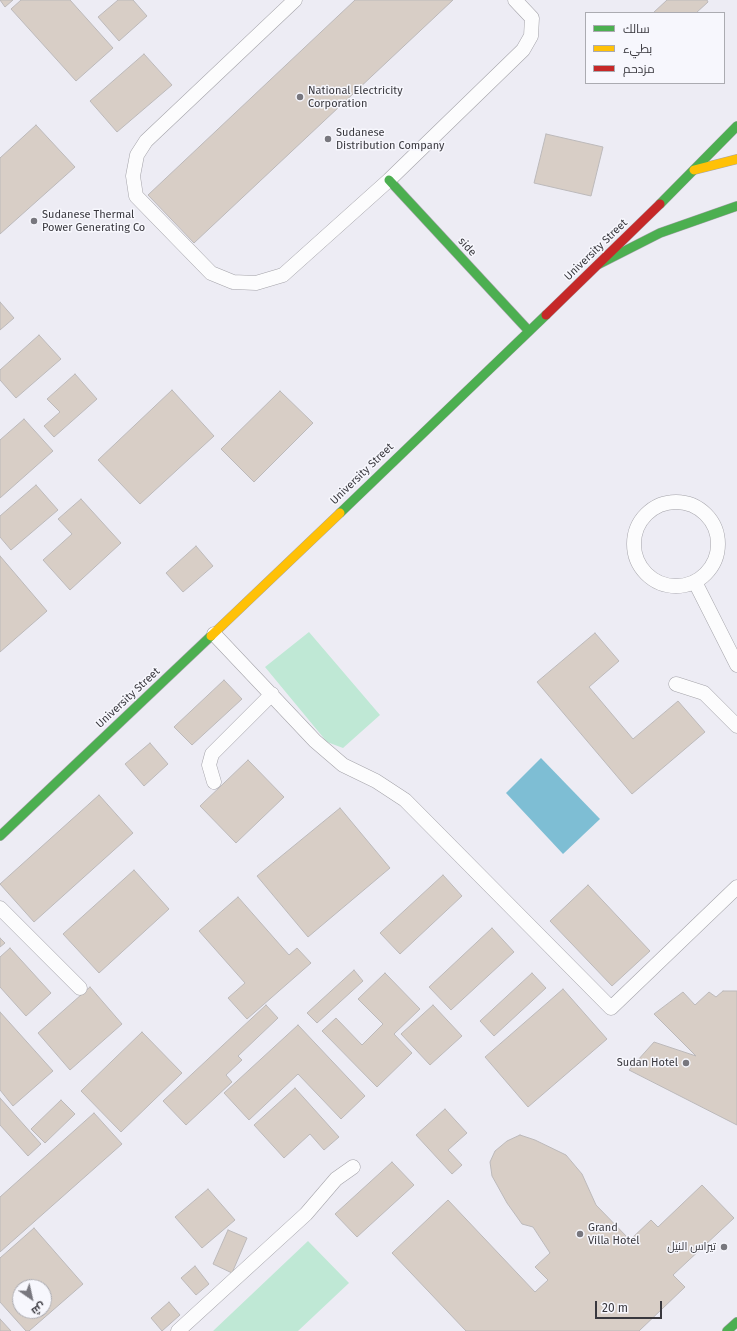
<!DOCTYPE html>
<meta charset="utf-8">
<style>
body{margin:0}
#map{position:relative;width:737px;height:1331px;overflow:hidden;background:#edecf4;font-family:"Fira Sans",Cairo,sans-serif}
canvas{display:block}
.legend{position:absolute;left:585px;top:12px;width:140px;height:72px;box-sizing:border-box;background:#f7f7fd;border:1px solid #ababb1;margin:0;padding:5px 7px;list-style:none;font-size:12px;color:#39383e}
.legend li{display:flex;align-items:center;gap:8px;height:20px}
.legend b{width:20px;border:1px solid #ababb1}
.north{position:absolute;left:12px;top:1279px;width:40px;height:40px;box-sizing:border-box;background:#f7f7fd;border:1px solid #ababb1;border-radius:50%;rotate:146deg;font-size:11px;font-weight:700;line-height:16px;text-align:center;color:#39383e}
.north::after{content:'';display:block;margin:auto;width:14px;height:18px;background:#78777e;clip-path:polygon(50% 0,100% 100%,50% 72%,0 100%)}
.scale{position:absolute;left:595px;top:1301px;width:67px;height:18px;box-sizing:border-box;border:2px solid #39383e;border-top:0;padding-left:5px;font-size:12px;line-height:14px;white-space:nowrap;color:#39383e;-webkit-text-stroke:3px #f7f7fd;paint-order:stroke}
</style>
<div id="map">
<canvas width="737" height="1331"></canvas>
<ul class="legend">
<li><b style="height:5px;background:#4caf50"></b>سالك</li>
<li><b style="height:5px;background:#ffc107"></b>بطيء</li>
<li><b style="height:5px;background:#c62828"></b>مزدحم</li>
</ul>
<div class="north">ش</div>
<div class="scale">20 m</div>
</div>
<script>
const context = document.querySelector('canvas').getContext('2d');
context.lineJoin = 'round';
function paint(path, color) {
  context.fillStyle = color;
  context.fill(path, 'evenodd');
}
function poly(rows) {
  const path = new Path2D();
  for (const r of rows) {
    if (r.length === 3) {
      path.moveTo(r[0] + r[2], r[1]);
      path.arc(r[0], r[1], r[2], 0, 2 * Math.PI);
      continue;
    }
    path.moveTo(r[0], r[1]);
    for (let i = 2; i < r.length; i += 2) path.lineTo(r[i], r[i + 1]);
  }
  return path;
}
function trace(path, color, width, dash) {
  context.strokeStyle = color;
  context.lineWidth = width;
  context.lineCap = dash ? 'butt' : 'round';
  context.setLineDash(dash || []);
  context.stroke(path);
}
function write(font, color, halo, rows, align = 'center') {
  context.font = font + ' "Fira Sans",Cairo,sans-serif';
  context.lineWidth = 3;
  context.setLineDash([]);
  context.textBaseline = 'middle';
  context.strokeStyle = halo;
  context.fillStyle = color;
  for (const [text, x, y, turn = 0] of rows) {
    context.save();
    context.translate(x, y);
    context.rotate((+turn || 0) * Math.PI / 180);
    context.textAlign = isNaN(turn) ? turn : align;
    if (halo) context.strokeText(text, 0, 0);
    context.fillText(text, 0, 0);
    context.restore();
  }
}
paint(poly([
 [309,632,380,715,343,748,327,742,265,667],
 [308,1241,349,1283,298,1331,213,1331]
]), '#bfe8d5');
paint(poly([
 [541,758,600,819,563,854,506,793]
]), '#7ebed4');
const building = poly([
 [0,0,13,0,5,7,0,0],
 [21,0,70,0,113,48,76,81,11,9,21,0],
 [118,0,133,0,147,16,119,41,98,17,118,0],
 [355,0,453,0,194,243,148,195,355,0],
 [667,0,707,0,708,2,696,13,653,13,667,0],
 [144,54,172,85,117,132,90,101,144,54],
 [36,125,75,167,0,234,0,158,36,125],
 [546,134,603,147,591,196,534,183,546,134],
 [0,302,14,318,0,330,0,302],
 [39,335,61,359,16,398,0,380,0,370,39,335],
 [75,374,97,399,54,437,44,426,60,412,47,399,75,374],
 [172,390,214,436,140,504,98,460,172,390],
 [280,391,313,423,254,482,221,449,280,391],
 [24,419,53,451,0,498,0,440,24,419],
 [36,485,58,510,11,550,0,537,0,516,36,485],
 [81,499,121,543,70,590,43,560,72,534,58,519,81,499],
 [196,546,213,566,183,592,166,573,196,546],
 [0,556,47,611,0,652,0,556],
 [595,633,619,661,589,687,633,739,678,701,705,732,632,794,537,682,595,633],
 [224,680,242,699,192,745,174,727,224,680],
 [150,743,168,764,144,786,125,764,150,743],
 [248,760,284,797,236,843,200,806,248,760],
 [99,795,133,833,34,922,0,884,99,795],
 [340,808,390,868,308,937,257,876,340,808],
 [134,870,169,909,99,973,63,934,134,870],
 [443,875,462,896,400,954,380,933,443,875],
 [588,885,650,951,612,986,550,921,588,885],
 [238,897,289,955,297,948,311,963,247,1019,228,998,245,983,199,931,238,897],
 [492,928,514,952,451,1010,429,987,492,928],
 [0,938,5,943,0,947,0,938],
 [10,948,51,993,26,1016,0,987,0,957,10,948],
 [354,970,363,981,317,1023,307,1013,354,970],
 [385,973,420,1009,394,1034,412,1053,377,1087,322,1031,336,1018,362,1045,383,1024,358,999,385,973],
 [532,973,546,988,494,1036,480,1021,532,973],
 [90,987,122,1024,70,1070,38,1033,90,987],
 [563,989,607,1039,528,1107,485,1057,563,989],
 [723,991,737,991,737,1125,629,1070,654,1042,696,1056,654,1014,683,992,695,1005,709,992,716,997,723,991],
 [266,1005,278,1018,238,1056,242,1060,226,1075,232,1082,186,1125,163,1101,266,1005],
 [433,1005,462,1036,430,1065,401,1034,433,1005],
 [0,1012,53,1071,13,1106,0,1090,0,1012],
 [298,1025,365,1096,341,1119,298,1074,249,1120,224,1093,298,1025],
 [142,1032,182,1073,121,1132,81,1091,142,1032],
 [295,1088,339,1137,324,1150,310,1134,284,1158,254,1125,295,1088],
 [0,1098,41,1144,28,1156,0,1125,0,1098],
 [61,1100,75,1114,45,1143,31,1129,61,1100],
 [445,1109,467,1133,448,1150,462,1165,452,1174,416,1135,445,1109],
 [94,1113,122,1144,0,1252,0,1197,94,1113],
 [520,1135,535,1140,566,1155,582,1174,596,1205,630,1240,651,1220,658,1227,702,1185,734,1218,673,1275,685,1287,639,1331,466,1331,392,1253,448,1200,535,1292,548,1280,535,1267,550,1253,533,1227,522,1224,507,1203,492,1176,490,1162,495,1151,507,1141,520,1135],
 [392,1162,414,1185,357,1237,335,1214,392,1162],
 [208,1189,235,1220,202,1248,175,1217,208,1189],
 [34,1228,83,1284,29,1331,26,1331,0,1302,0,1258,34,1228],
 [20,1287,44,1287,44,1311,20,1311,20,1287],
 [228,1230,247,1238,232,1273,213,1264,228,1230],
 [195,1266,209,1284,196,1295,181,1278,195,1266],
 [169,1302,180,1315,162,1331,151,1318,169,1302],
 [0,1319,11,1331,0,1331,0,1319]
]);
paint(building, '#d8cec6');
trace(building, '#bcb9ba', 1);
const lane = poly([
 [295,0,146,141,137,155,133,176,136,196,211,273,233,282,256,283,283,275,389,180,523,50,531,36,532,18,515,0],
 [676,544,42],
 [695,582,737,665],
 [214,634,315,741,343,765,376,781,405,800,611,1008,737,887],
 [676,684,704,693,737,726],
 [214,782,209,765,212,754,272,694],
 [0,908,80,988],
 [178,1331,306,1214,336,1179,353,1167]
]);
const fast = poly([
 [389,180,528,330],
 [660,204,737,126],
 [599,264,660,233,737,206],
 [340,513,546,315],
 [0,836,211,636],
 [727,1331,737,1322]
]);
const slow = poly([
 [694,170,737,159],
 [211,636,340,513]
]);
const jam = poly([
 [546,315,660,204]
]);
trace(lane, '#a4a3a9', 15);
trace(fast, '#a4a3a9', 10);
trace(slow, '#a4a3a9', 10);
trace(jam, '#a4a3a9', 10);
trace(lane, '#fcfcfd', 14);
trace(fast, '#4caf50', 9);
trace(slow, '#ffc107', 9);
trace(jam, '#c62828', 9);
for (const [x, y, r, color] of [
 [300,97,4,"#78777e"],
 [328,139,4,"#78777e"],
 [34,221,4,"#78777e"],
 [686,1063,4,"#78777e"],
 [580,1234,4,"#78777e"],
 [724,1247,4,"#78777e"]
]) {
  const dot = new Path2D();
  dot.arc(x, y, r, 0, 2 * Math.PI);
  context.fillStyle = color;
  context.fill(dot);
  trace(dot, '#f7f7fd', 1.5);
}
write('11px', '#39383e', '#f7f7fd', [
 ["National Electricity",308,91],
 ["Corporation",308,104],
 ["Sudanese",336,133],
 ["Distribution Company",336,146],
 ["Sudanese Thermal",42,215],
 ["Power Generating Co",42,228],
 ["Sudan Hotel",678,1063,"right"],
 ["Grand",588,1228],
 ["Villa Hotel",588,1241],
 ["تيراس النيل",716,1247,"right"]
], 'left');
write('11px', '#39383e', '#f7f7fd', [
 ["side",467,247,47],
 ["University Street",596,250,-44],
 ["University Street",362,474,-44],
 ["University Street",128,698,-43]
]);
</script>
